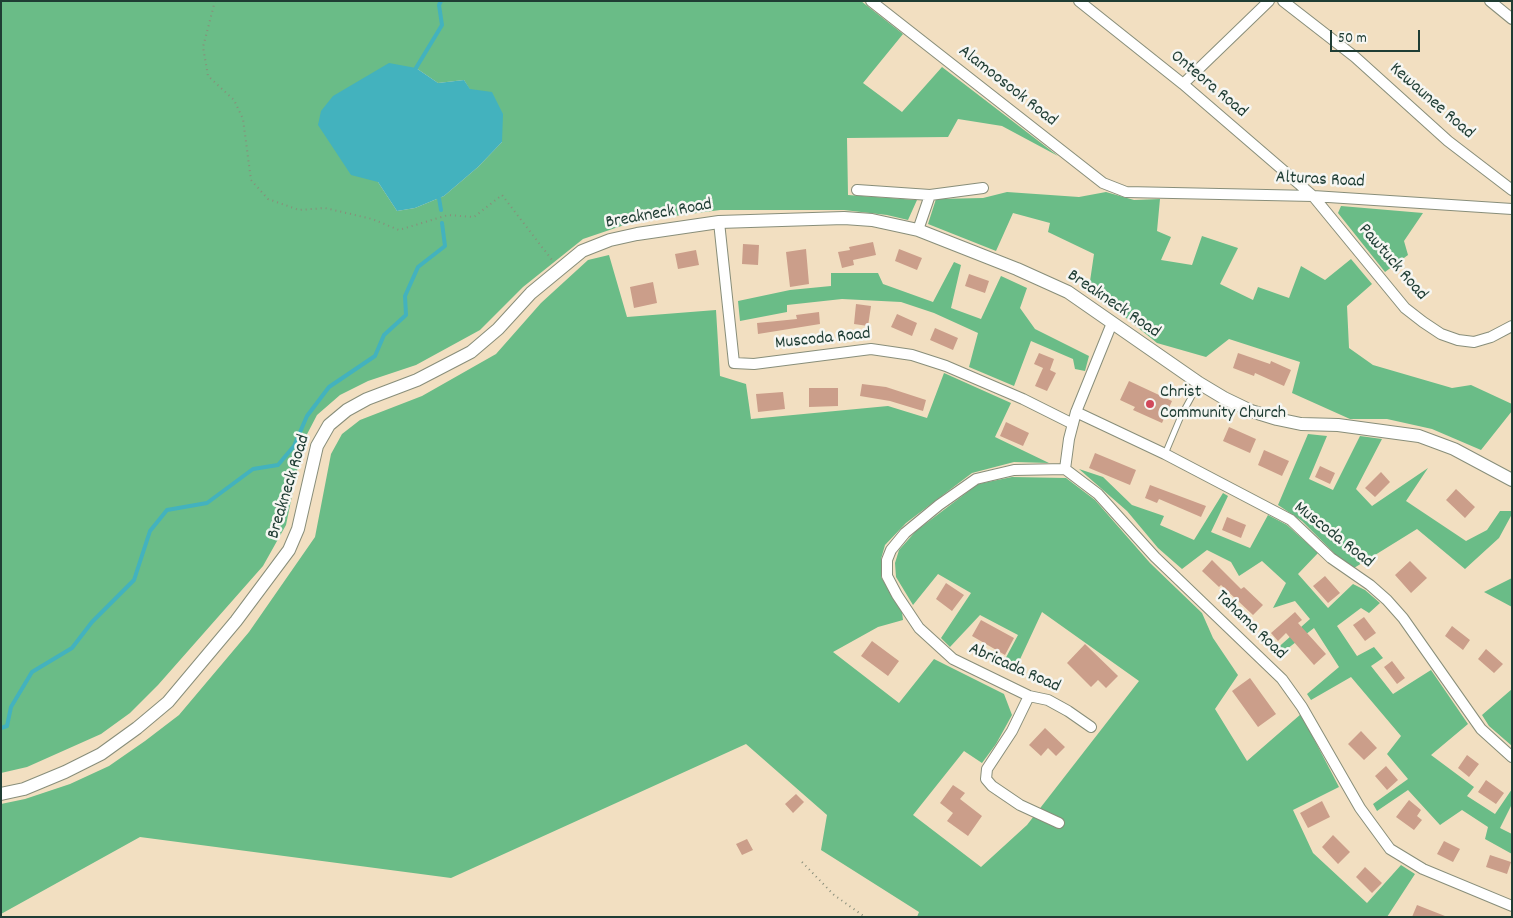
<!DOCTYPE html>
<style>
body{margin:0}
#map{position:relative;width:1513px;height:918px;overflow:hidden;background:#f2dfc1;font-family:Dekko,sans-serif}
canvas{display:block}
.frame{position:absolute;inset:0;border:2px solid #1f3d34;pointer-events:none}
.scale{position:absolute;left:1330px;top:30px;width:90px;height:22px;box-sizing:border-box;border:2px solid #1f3d34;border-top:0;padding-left:6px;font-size:15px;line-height:18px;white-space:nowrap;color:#1f3d34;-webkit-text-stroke:4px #f6f6f2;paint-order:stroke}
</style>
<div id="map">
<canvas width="1513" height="918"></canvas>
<div class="frame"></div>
<div class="scale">50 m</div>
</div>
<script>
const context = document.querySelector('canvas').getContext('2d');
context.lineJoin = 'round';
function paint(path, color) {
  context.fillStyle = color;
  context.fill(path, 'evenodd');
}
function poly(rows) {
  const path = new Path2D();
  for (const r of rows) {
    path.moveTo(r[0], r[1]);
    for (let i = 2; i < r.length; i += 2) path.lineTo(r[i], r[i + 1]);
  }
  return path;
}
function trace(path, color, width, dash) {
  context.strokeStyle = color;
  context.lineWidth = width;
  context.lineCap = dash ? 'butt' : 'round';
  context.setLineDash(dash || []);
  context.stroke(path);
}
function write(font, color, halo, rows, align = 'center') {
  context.font = font + ' Dekko,sans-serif';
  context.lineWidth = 5;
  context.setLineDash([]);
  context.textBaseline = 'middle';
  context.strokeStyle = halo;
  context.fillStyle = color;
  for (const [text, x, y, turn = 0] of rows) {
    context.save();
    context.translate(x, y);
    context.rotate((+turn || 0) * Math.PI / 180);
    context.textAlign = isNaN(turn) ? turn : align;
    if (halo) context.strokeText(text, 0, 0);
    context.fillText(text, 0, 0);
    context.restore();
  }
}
paint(poly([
 [1,1,861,1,903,34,863,83,902,112,942,67,1058,156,1002,126,958,119,948,137,847,138,848,195,917,200,908,220,887,215,844,210,720,210,636,221,583,239,523,287,480,330,416,365,368,381,340,395,317,415,303,442,286,525,263,566,158,685,130,713,101,734,27,767,1,773],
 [416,68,438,83,464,80,502,142,478,167,444,196,415,208,397,211,378,182],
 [1007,192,1079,197,1106,192,1134,200,1160,199,1157,231,1171,237,1161,260,1192,265,1202,236,1238,248,1220,284,1253,300,1258,287,1289,298,1301,266,1325,280,1351,259,1372,284,1347,306,1349,348,1373,365,1452,388,1471,385,1512,404,1512,411,1481,450,1432,429,1387,419,1350,419,1292,393,1300,362,1229,339,1206,357,1157,343,1089,288,1094,254,1048,232,1050,223,1013,213,996,251,928,224,936,199,983,198],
 [1341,206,1423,213,1404,241,1408,255,1385,272,1338,213],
 [609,255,627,317,716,310,720,376,746,384,751,419,888,406,927,418,944,373,1011,403,995,437,1049,463,1014,462,972,473,906,523,885,545,881,559,881,577,902,612,903,620,878,627,833,652,899,703,934,659,1004,694,1012,715,996,744,982,763,964,751,913,815,981,867,1027,825,1139,681,1042,612,1015,670,1002,665,1018,635,980,615,950,647,941,638,971,593,938,574,913,605,896,577,895,563,899,550,916,531,978,484,1012,477,1066,478,1095,500,1150,563,1202,613,1213,638,1238,675,1215,709,1247,761,1301,714,1339,787,1293,810,1313,853,1367,903,1401,865,1415,874,1387,917,917,917,919,912,821,850,827,815,746,744,451,878,140,837,1,914,1,804,25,799,70,784,109,766,145,741,179,715,249,632,315,537,331,454,342,434,360,420,422,396,496,354,541,303,588,260],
 [954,262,961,265,951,308,981,319,1001,276,1027,288,1020,308,1035,329,1089,356,1085,371,1075,369,1073,359,1031,341,1014,386,969,367,978,333,934,313,901,302,842,299,787,305,787,312,740,321,738,301,790,290,831,286,831,273,878,273,883,284,933,302],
 [1308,434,1327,436,1309,479,1333,490,1360,436,1382,439,1356,489,1372,506,1428,468,1406,501,1466,541,1487,530,1500,511,1512,511,1512,514,1499,538,1465,569,1417,529,1354,568,1338,557,1302,521,1278,505],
 [1079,469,1103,477,1132,505,1164,516,1160,525,1194,540,1223,493,1228,496,1211,532,1250,548,1268,515,1287,525,1318,553,1298,574,1328,608,1353,584,1365,590,1380,603,1369,613,1361,608,1337,626,1357,656,1374,647,1383,658,1371,666,1393,694,1431,670,1468,724,1431,755,1474,787,1467,796,1495,814,1512,789,1512,804,1500,828,1512,834,1512,854,1485,839,1488,827,1462,810,1440,825,1408,790,1377,811,1373,804,1408,779,1387,754,1401,736,1351,677,1311,700,1307,694,1339,667,1314,628,1278,656,1273,652,1310,619,1295,601,1273,608,1286,583,1262,561,1239,576,1231,562,1207,550,1182,569,1158,548,1127,511],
 [1512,578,1512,607,1484,592],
 [1512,689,1512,746,1489,726,1482,715]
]), '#6abc87');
paint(poly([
 [389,63,416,68,438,83,464,80,470,89,492,92,503,114,502,142,478,167,444,196,415,208,397,211,378,182,351,175,318,125,321,111,333,96]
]), '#43b2be');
trace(poly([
 [416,68,442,25,439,5,441,1],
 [439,198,441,210],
 [1,728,7,726,11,707,32,672,72,648,92,622,134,580,150,531,167,510,207,503,253,469,278,465,294,446,307,416,329,387,375,356,384,335,406,315,405,296,418,267,445,246,442,223]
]), '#43b2be', 4);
paint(poly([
 [873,242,876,255,853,260,854,265,842,268,838,252,850,250,849,247],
 [743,244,759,245,758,265,742,264],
 [806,249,809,284,790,287,786,252],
 [899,249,922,258,917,270,895,261],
 [696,250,699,265,678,269,675,254],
 [969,274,989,281,985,293,965,286],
 [653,282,657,303,634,308,630,287],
 [856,304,871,306,868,326,854,324],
 [819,312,820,324,758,334,757,323,797,319,796,315],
 [897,314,917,323,912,336,891,327],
 [935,328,958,338,953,350,930,340],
 [1039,353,1054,359,1050,370,1056,373,1047,391,1035,386,1043,368,1034,364],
 [1238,353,1270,364,1271,361,1291,370,1284,386,1255,373,1254,376,1233,368],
 [1129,381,1172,401,1162,423,1133,410,1135,407,1120,400],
 [862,384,886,387,926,400,923,411,890,401,860,396],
 [809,388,838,388,838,406,809,407],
 [783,392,785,409,758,412,756,394],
 [1006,422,1029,433,1023,446,1000,436],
 [1229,427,1256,439,1250,453,1223,441],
 [1264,450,1289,461,1282,476,1258,465],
 [1095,453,1136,470,1130,485,1089,468],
 [1320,466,1335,473,1330,484,1315,477],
 [1381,472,1390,482,1375,497,1365,488],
 [1150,485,1206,506,1201,517,1159,499,1157,503,1145,498],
 [1456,489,1475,507,1465,518,1446,500],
 [1227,517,1246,525,1241,538,1222,530],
 [1212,560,1241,589,1244,587,1263,605,1253,615,1221,585,1219,587,1202,571],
 [1410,561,1427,578,1411,593,1395,575],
 [1325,576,1340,593,1328,603,1313,586],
 [946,583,964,595,952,611,936,599],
 [1295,612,1302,620,1298,623,1326,654,1314,665,1286,633,1278,641,1271,633],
 [1364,617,1376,633,1365,641,1353,625],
 [981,620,1014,638,1005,655,972,636],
 [1452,626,1470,640,1463,650,1445,636],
 [872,641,899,661,888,676,861,656],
 [1085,644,1118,676,1106,688,1098,680,1091,687,1067,663],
 [1486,649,1503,664,1494,673,1478,659],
 [1392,661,1405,678,1397,684,1384,667],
 [1250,678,1276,714,1258,727,1232,691],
 [1045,728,1065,747,1056,756,1048,748,1041,756,1029,745],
 [1361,731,1377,748,1364,760,1348,744],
 [1467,755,1479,764,1469,777,1458,768],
 [1386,766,1398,780,1387,790,1375,776],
 [1486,780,1504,793,1496,804,1478,792],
 [953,785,965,793,960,799,982,816,968,836,947,821,953,813,940,803],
 [796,794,804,802,793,813,785,804],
 [1409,800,1421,810,1417,816,1422,820,1414,830,1396,817],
 [1322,801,1330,817,1308,828,1300,813],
 [1333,835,1350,852,1338,864,1322,847],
 [747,839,753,850,742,855,736,844],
 [1444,841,1460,849,1453,862,1437,854],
 [1490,855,1511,862,1507,874,1486,867],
 [1365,867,1382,883,1372,893,1356,877],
 [1417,905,1445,916,1445,917,1412,917]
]), '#cb9e8a');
const service = poly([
 [1165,454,1181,416,1199,383]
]);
const minor = poly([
 [871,1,1103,183,1126,192,1313,196,1512,209],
 [1079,1,1183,84,1313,196,1405,308,1423,322,1441,334,1458,340,1474,342,1491,337,1512,326],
 [1283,1,1355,57,1448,141,1512,190],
 [1490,1,1512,19],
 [1183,84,1269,1],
 [857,190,930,195,983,188],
 [719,222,734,363,754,364,871,349,912,355,946,366,1023,399,1073,424],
 [918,230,930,195],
 [1112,323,1076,412,1069,439,1065,469,1098,494,1155,557,1282,679,1302,707,1360,808,1390,849,1423,869,1512,906],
 [1076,412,1165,454,1291,520,1331,558,1370,585,1387,600,1403,618,1481,729,1512,757],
 [1065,469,1014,470,976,479,939,505,905,533,891,550,887,560,887,576,897,595,919,628,953,659,1029,696,1048,700,1068,711,1091,727],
 [1029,696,1012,731,987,769,986,779,992,786,1020,805,1059,823]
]);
const tertiary = poly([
 [1,794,24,789,65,772,101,754,137,728,168,702,236,621,289,550,298,529,317,446,329,425,347,410,367,399,417,380,471,352,498,329,531,293,582,251,610,240,637,234,719,222,844,218,872,220,918,230,1017,269,1068,292,1199,383,1224,398,1251,411,1277,419,1301,424,1338,425,1419,436,1454,449,1512,480]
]);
trace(service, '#888e7a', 7);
trace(minor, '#888e7a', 12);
trace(tertiary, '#888e7a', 14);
trace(poly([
 [215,1,203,47,208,76,234,100,243,119,251,180,268,199,299,210,325,208,372,219,399,230,448,215,474,217,502,195,552,260],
 [802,862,834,895,865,917]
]), '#888e7a', 2, [1, 4]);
trace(service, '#fff', 5);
trace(minor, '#fff', 10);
trace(tertiary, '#fff', 12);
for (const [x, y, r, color] of [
 [1150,404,5,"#d1495b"]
]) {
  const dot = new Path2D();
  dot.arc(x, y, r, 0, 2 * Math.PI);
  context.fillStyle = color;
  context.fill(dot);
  trace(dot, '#f6f6f2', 2);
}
write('18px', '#1f3d34', '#f6f6f2', [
 ["Onteora Road",1208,85,40],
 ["Alamoosook Road",1007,87,38],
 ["Kewaunee Road",1431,102,41],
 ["Alturas Road",1320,181,3],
 ["Breakneck Road",659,215,-10],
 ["Pawtuck Road",1392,263,49],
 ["Breakneck Road",1113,305,34],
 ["Muscoda Road",823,340,-6],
 ["Breakneck Road",290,487,-73],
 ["Muscoda Road",1333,536,38],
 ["Tahama Road",1250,626,44],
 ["Abricada Road",1014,669,24]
]);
write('18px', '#1f3d34', '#f6f6f2', [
 ["Christ",1160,394],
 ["Community Church",1160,415]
], 'left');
</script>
